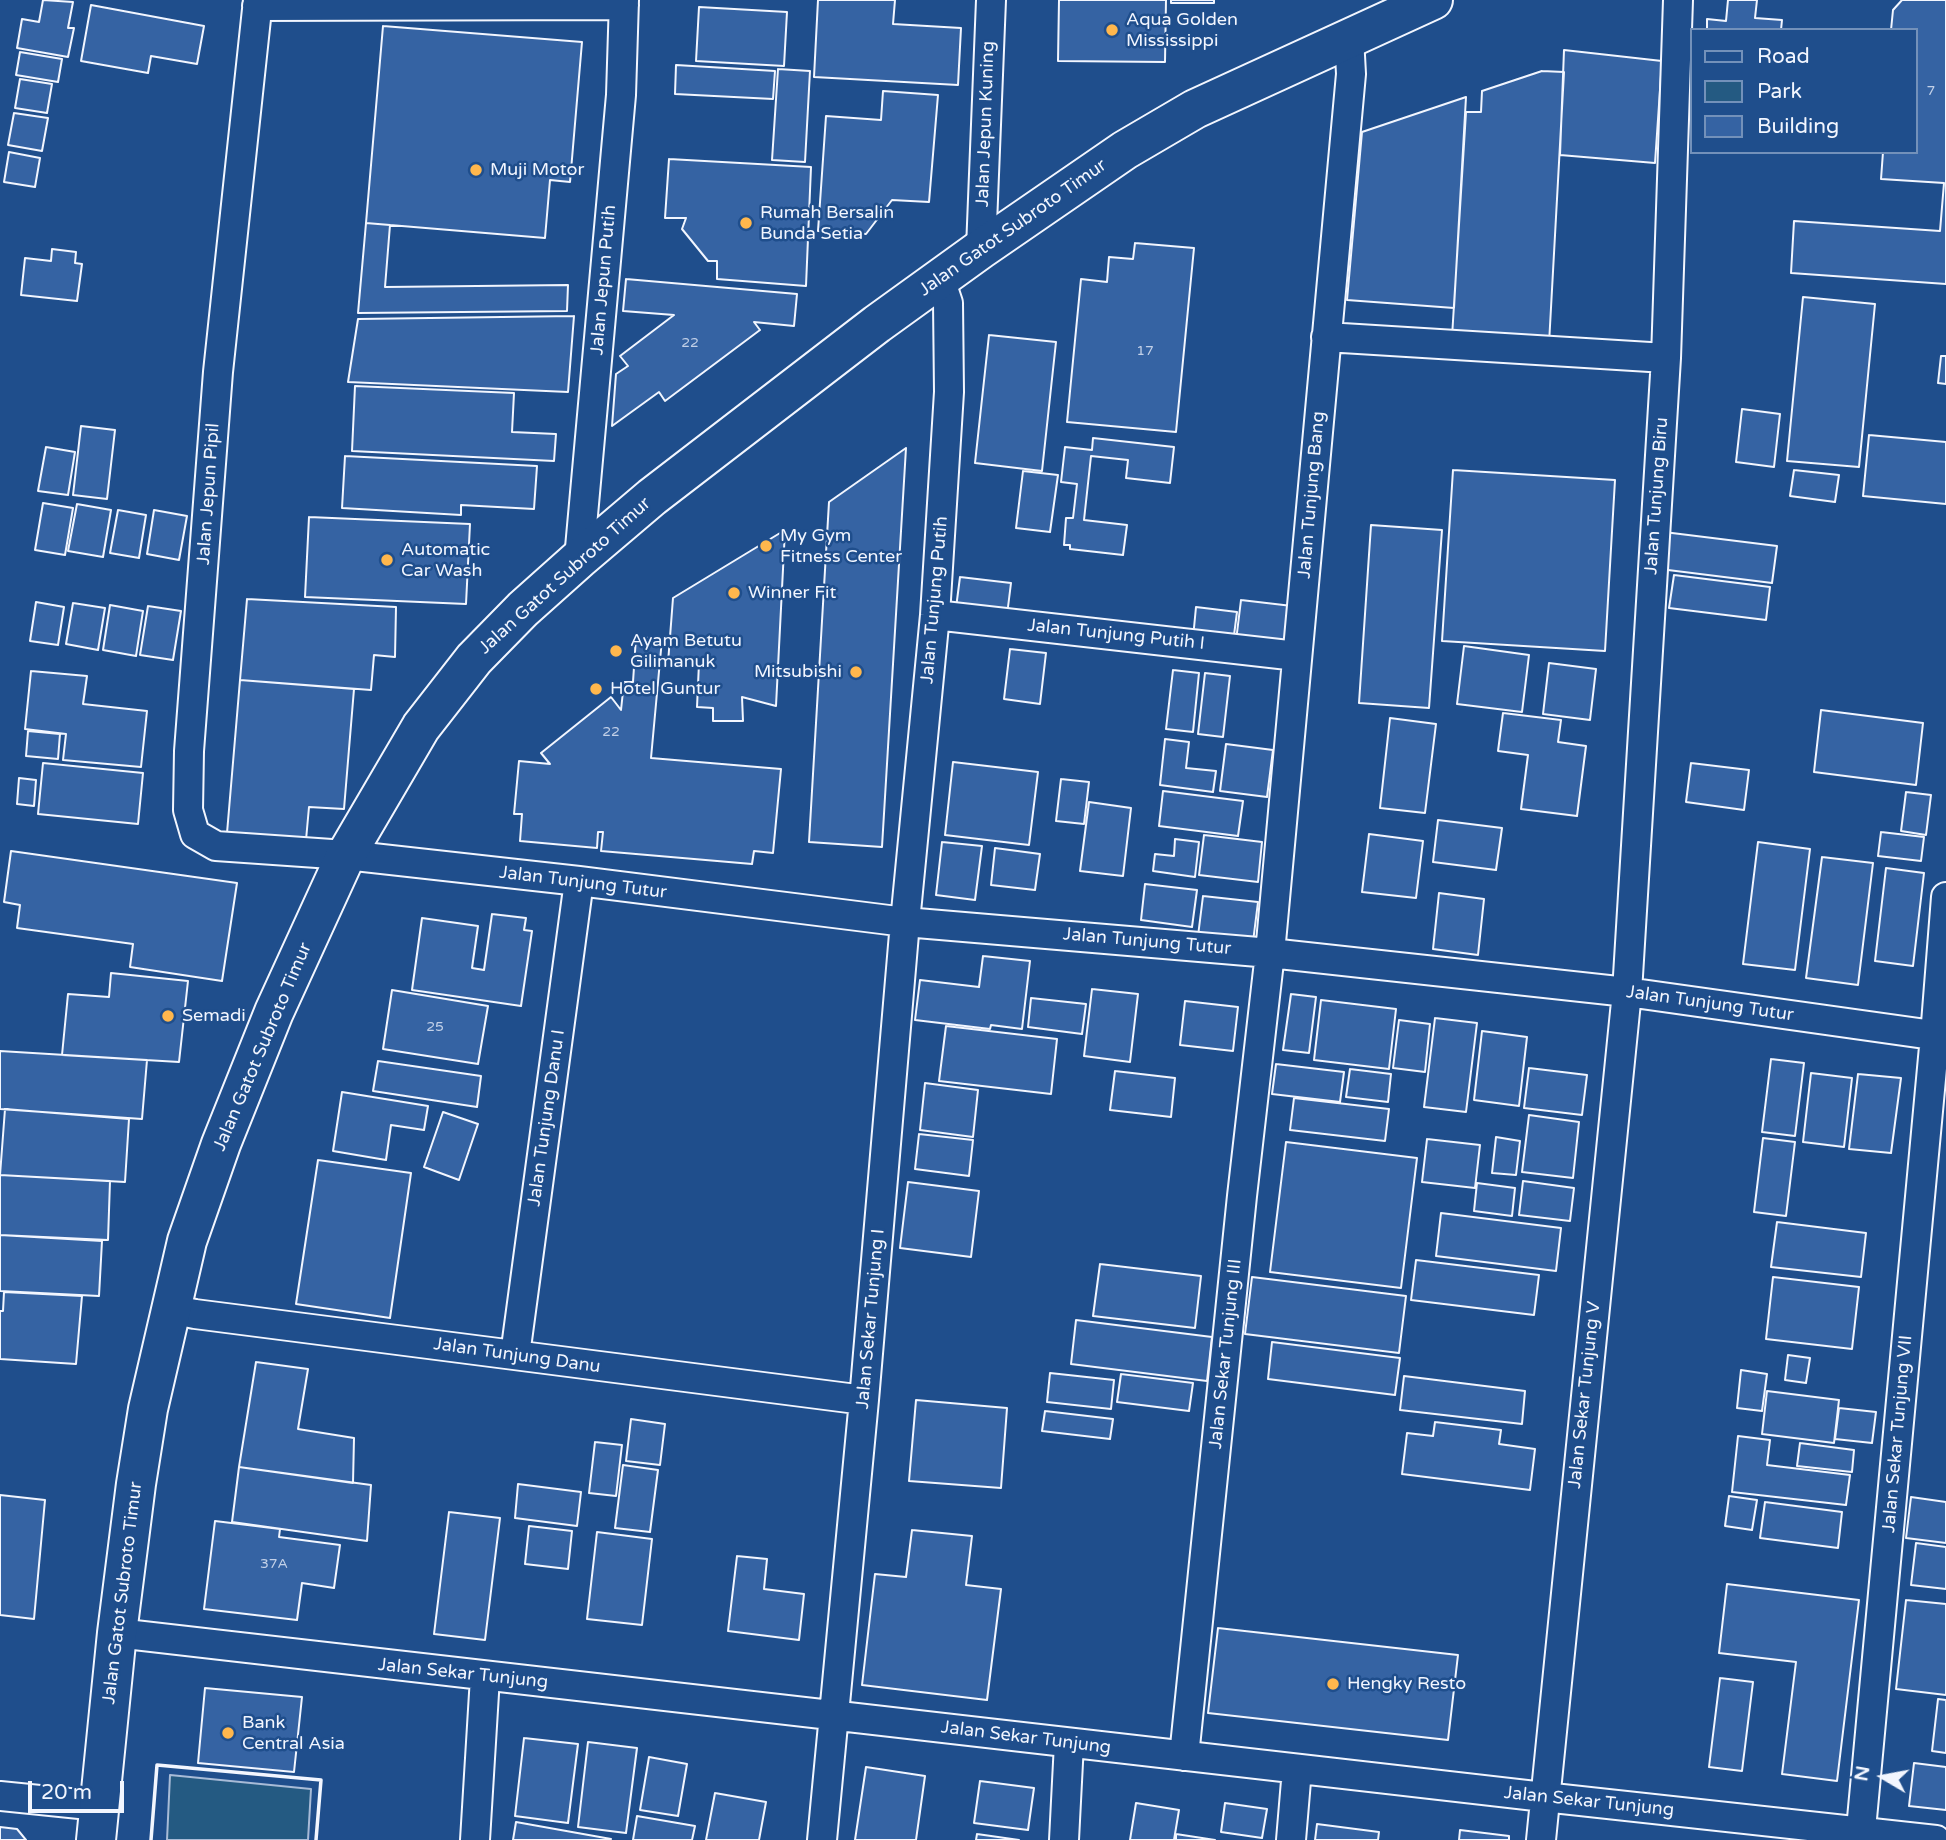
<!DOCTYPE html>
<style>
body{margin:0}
#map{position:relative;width:1946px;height:1840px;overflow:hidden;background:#1f4e8c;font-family:"Varela Round",sans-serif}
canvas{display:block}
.legend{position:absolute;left:1690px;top:28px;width:228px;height:126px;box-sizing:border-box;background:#1f4e8c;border:2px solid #7391ba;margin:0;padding:9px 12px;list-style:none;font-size:21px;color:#f2f6ff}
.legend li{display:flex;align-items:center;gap:14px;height:35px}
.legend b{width:35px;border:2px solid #7391ba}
.north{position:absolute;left:1848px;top:1742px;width:70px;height:70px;-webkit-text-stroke:5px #1f4e8c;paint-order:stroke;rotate:280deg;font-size:19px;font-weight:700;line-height:28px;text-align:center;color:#f2f6ff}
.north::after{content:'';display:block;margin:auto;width:24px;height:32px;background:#f2f6ff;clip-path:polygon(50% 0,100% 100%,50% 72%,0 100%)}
.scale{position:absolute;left:28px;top:1781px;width:96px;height:32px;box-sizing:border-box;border:4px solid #f2f6ff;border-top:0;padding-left:9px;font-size:21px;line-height:24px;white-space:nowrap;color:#f2f6ff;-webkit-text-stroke:5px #1f4e8c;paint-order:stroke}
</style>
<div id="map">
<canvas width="1946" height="1840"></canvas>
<ul class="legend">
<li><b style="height:9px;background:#1f4e8c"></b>Road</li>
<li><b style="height:19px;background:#245a82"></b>Park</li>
<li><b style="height:19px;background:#3563a3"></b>Building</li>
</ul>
<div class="north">N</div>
<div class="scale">20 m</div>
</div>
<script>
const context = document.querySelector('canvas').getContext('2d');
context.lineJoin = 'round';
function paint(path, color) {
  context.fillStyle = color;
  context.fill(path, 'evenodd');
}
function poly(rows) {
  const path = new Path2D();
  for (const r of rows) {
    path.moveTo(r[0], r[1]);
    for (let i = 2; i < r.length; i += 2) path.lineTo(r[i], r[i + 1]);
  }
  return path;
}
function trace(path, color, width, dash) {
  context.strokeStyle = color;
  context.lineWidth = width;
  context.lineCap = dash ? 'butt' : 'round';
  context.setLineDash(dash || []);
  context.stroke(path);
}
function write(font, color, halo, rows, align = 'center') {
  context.font = font + ' "Varela Round",sans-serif';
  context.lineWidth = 5;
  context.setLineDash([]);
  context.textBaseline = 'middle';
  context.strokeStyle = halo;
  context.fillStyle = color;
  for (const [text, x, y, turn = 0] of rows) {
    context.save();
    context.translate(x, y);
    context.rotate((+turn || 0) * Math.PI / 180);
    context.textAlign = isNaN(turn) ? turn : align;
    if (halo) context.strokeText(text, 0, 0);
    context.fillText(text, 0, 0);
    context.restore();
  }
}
const green = poly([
 [170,1775,311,1789,308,1840,167,1840,170,1775]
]);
paint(green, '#245a82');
trace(green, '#a8bbd7', 2);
const building = poly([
 [43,0,73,2,68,28,74,28,68,57,17,48,22,19,39,22,43,0],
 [818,0,895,0,893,24,961,28,958,85,814,77,818,0],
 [1059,0,1166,0,1165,62,1058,61,1059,0],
 [1171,0,1214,0,1214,3,1171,3,1171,0],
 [1728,0,1757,0,1755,18,1782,20,1781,30,1707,30,1707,19,1726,21,1728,0],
 [1902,0,1946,0,1946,284,1791,273,1794,221,1940,231,1944,183,1881,179,1883,152,1916,152,1916,30,1891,30,1893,10,1902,0],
 [91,5,204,26,197,64,151,56,148,73,81,61,91,5],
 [699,7,787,12,784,66,696,61,699,7],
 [383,26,582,42,570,182,550,180,545,238,366,223,383,26],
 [1564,50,1662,61,1655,163,1560,155,1564,50],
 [20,52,62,59,58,82,16,75,20,52],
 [676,65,775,71,773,99,675,94,676,65],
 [778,69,810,71,805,162,772,160,778,69],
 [1542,71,1564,72,1549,344,1452,337,1466,112,1481,112,1482,91,1542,71],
 [20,79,52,84,47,113,15,108,20,79],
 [883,91,938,95,929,202,892,200,866,234,818,231,826,116,881,120,883,91],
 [1466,97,1454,308,1347,300,1362,132,1466,97],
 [14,113,48,118,42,151,8,145,14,113],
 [9,152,40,158,35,187,4,182,9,152],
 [669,159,811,167,806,286,717,279,717,261,708,261,682,229,686,218,665,218,669,159],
 [366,223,390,225,385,287,568,285,567,311,358,313,366,223],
 [1135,243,1194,248,1176,432,1067,422,1081,279,1107,282,1109,257,1133,259,1135,243],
 [52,249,76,252,75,263,82,264,77,301,21,295,25,258,51,261,52,249],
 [626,279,797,294,794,326,754,322,760,330,665,401,659,392,612,426,616,374,628,366,620,356,674,315,623,311,626,279],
 [1803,297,1875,304,1859,467,1787,461,1803,297],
 [574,316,568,392,348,382,358,319,574,316],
 [989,335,1056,342,1042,471,975,463,989,335],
 [1941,356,1946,356,1946,384,1938,383,1941,356],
 [355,386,514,393,512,432,556,434,554,461,352,451,355,386],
 [1742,409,1780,414,1774,467,1736,462,1742,409],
 [81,426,115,430,107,499,73,495,81,426],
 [1869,435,1946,442,1946,504,1863,496,1869,435],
 [1093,438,1174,447,1170,483,1126,478,1128,460,1091,456,1084,520,1127,525,1123,555,1070,549,1070,545,1064,545,1066,518,1073,518,1077,484,1061,482,1065,447,1092,450,1093,438],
 [46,447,75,452,68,495,38,491,46,447],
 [906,448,882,847,809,842,829,502,906,448],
 [345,456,537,466,534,509,461,505,461,515,342,508,345,456],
 [1453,470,1615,480,1605,651,1442,641,1453,470],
 [1794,470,1839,475,1835,502,1790,496,1794,470],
 [1023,471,1058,475,1050,532,1016,528,1023,471],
 [43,503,73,508,65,555,35,550,43,503],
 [77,504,111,510,103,557,68,551,77,504],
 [118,510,146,515,139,558,110,553,118,510],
 [154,510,187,516,179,560,147,554,154,510],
 [309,517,470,524,466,604,305,597,309,517],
 [1371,525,1442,530,1429,708,1359,703,1371,525],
 [785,530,776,706,742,697,743,721,713,721,713,708,697,707,699,663,668,663,673,598,785,530],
 [1664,532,1777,546,1772,583,1660,569,1664,532],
 [1674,575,1770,587,1766,620,1669,608,1674,575],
 [960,577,1011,583,1007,615,956,608,960,577],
 [247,599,396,607,395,657,374,655,371,690,240,680,247,599],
 [1241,600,1292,606,1287,647,1236,641,1241,600],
 [36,602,64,607,58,645,30,641,36,602],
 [73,603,105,608,98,650,66,644,73,603],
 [110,605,143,611,136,656,103,650,110,605],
 [148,606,181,611,173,660,140,655,148,606],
 [1196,607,1237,612,1233,643,1193,638,1196,607],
 [636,637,662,639,651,758,781,769,773,853,754,851,752,864,601,851,603,832,598,832,597,848,520,841,522,814,514,814,519,761,550,764,541,753,611,697,621,710,624,682,633,682,636,637],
 [1464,646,1529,655,1522,712,1457,704,1464,646],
 [1010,649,1046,653,1040,704,1004,699,1010,649],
 [1549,663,1596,669,1590,720,1543,714,1549,663],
 [1173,670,1199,673,1193,732,1166,729,1173,670],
 [31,671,87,676,83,704,147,711,141,767,63,760,66,734,25,729,31,671],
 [1205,673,1230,676,1223,737,1198,734,1205,673],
 [240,680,354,689,344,809,309,807,306,840,227,833,240,680],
 [1821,710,1923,723,1916,785,1814,772,1821,710],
 [1503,713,1561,720,1558,742,1586,746,1577,816,1521,809,1528,755,1498,751,1503,713],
 [1390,718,1436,724,1425,813,1380,808,1390,718],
 [28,731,60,734,58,759,26,756,28,731],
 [1165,739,1189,742,1186,768,1216,771,1213,792,1160,785,1165,739],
 [1226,744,1273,750,1267,797,1220,791,1226,744],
 [953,762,1038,772,1029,845,945,835,953,762],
 [43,763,143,773,138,824,38,814,43,763],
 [1691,763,1749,770,1744,810,1686,802,1691,763],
 [19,778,36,780,34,806,17,804,19,778],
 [1061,779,1089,782,1084,824,1056,821,1061,779],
 [1163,791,1243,801,1238,836,1159,826,1163,791],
 [1906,792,1931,795,1926,835,1901,831,1906,792],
 [1089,802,1131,808,1123,876,1080,871,1089,802],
 [1438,820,1502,828,1496,870,1433,862,1438,820],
 [1881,832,1924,837,1921,861,1878,856,1881,832],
 [1369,834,1423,841,1416,898,1362,892,1369,834],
 [1204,835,1262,842,1258,882,1199,875,1204,835],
 [1175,839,1199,842,1195,877,1153,871,1155,854,1174,856,1175,839],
 [942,842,982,846,975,900,936,895,942,842],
 [1758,842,1810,849,1795,970,1743,964,1758,842],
 [995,848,1040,854,1035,890,991,885,995,848],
 [11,851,237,883,222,981,130,967,133,944,17,928,20,905,4,902,11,851],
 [1822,857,1873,863,1858,985,1806,978,1822,857],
 [1886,868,1924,873,1913,966,1875,961,1886,868],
 [1145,884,1197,890,1192,927,1141,920,1145,884],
 [1439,893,1484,899,1478,955,1433,949,1439,893],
 [1203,896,1258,902,1253,942,1198,936,1203,896],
 [492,914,526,918,524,930,532,931,521,1006,412,990,422,918,478,926,472,968,484,970,492,914],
 [983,956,1030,961,1022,1029,991,1025,990,1029,915,1020,920,980,979,987,983,956],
 [111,973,188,981,179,1062,62,1055,68,994,109,997,111,973],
 [1092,989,1138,994,1130,1062,1084,1056,1092,989],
 [392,990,488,1006,478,1064,383,1049,392,990],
 [1291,994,1316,997,1309,1053,1283,1050,1291,994],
 [1031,998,1086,1004,1082,1034,1028,1027,1031,998],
 [1321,1000,1396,1009,1389,1069,1314,1060,1321,1000],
 [1185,1001,1238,1007,1233,1051,1180,1045,1185,1001],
 [1435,1018,1477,1023,1466,1112,1424,1107,1435,1018],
 [1399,1020,1430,1024,1425,1072,1393,1068,1399,1020],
 [946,1026,1057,1039,1051,1094,939,1081,946,1026],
 [1482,1031,1527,1037,1519,1106,1474,1100,1482,1031],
 [0,1051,147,1060,142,1119,0,1109,0,1051],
 [1771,1059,1804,1063,1795,1136,1762,1132,1771,1059],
 [378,1061,481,1076,477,1107,373,1091,378,1061],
 [1276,1064,1344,1072,1340,1102,1272,1094,1276,1064],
 [1529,1068,1587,1075,1582,1115,1524,1108,1529,1068],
 [1350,1069,1391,1074,1388,1102,1346,1097,1350,1069],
 [1115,1071,1175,1078,1171,1117,1110,1110,1115,1071],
 [1811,1073,1852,1078,1844,1147,1803,1142,1811,1073],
 [1858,1074,1901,1078,1891,1153,1849,1149,1858,1074],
 [925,1083,978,1090,973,1137,920,1130,925,1083],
 [342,1092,428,1106,424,1130,391,1125,386,1160,333,1151,342,1092],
 [1294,1098,1389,1109,1385,1141,1290,1130,1294,1098],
 [5,1109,129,1119,125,1182,0,1175,5,1109],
 [443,1112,478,1124,459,1180,424,1167,443,1112],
 [1529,1115,1579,1122,1573,1178,1522,1172,1529,1115],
 [919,1134,973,1140,969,1176,915,1169,919,1134],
 [1496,1137,1520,1141,1516,1175,1492,1173,1496,1137],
 [1763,1138,1795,1142,1786,1216,1754,1212,1763,1138],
 [1427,1139,1480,1145,1475,1188,1422,1182,1427,1139],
 [1286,1142,1417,1158,1401,1288,1270,1272,1286,1142],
 [318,1160,411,1173,390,1318,296,1304,318,1160],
 [0,1175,110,1181,108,1240,0,1235,0,1175],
 [1523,1181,1574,1188,1570,1221,1519,1215,1523,1181],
 [908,1182,979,1191,971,1257,900,1248,908,1182],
 [1477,1183,1515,1188,1512,1216,1474,1211,1477,1183],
 [1441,1213,1561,1228,1556,1271,1436,1256,1441,1213],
 [1777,1222,1866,1233,1861,1277,1771,1267,1777,1222],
 [0,1235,102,1241,99,1296,0,1291,0,1235],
 [1416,1260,1539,1275,1534,1315,1411,1300,1416,1260],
 [1100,1264,1201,1276,1195,1328,1093,1316,1100,1264],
 [1252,1277,1406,1296,1399,1353,1245,1334,1252,1277],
 [1773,1277,1859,1287,1852,1349,1766,1339,1773,1277],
 [4,1292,82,1296,76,1364,0,1359,0,1311,3,1311,4,1292],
 [1076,1320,1212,1337,1207,1381,1071,1364,1076,1320],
 [1272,1342,1400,1358,1395,1395,1268,1379,1272,1342],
 [1788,1355,1810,1358,1806,1383,1785,1380,1788,1355],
 [256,1362,308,1369,298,1429,354,1438,353,1483,239,1467,256,1362],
 [1741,1370,1767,1374,1762,1411,1737,1408,1741,1370],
 [1050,1373,1114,1380,1111,1409,1047,1402,1050,1373],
 [1121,1374,1193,1383,1189,1411,1117,1402,1121,1374],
 [1404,1376,1525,1391,1522,1424,1400,1410,1404,1376],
 [1767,1391,1839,1400,1834,1443,1762,1434,1767,1391],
 [916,1400,1007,1408,1001,1488,909,1481,916,1400],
 [1839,1408,1876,1412,1872,1443,1835,1439,1839,1408],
 [1045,1411,1113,1419,1110,1439,1042,1431,1045,1411],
 [631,1419,665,1424,660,1465,626,1461,631,1419],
 [1435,1422,1501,1430,1499,1444,1535,1449,1530,1490,1402,1474,1407,1433,1433,1436,1435,1422],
 [1738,1436,1770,1440,1767,1465,1850,1475,1846,1505,1732,1492,1738,1436],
 [595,1442,622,1445,616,1496,589,1493,595,1442],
 [1800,1443,1854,1450,1852,1472,1797,1466,1800,1443],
 [623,1465,658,1470,650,1532,615,1528,623,1465],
 [239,1467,371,1485,367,1541,232,1522,239,1467],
 [518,1484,581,1492,577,1526,515,1518,518,1484],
 [0,1495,45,1500,34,1619,0,1615,0,1495],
 [1729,1496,1757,1500,1752,1530,1725,1526,1729,1496],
 [1911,1497,1946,1502,1946,1543,1906,1538,1911,1497],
 [1765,1502,1842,1512,1838,1548,1760,1538,1765,1502],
 [449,1512,500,1518,485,1640,434,1634,449,1512],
 [215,1521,280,1529,279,1537,340,1545,334,1588,302,1583,297,1620,204,1609,215,1521],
 [529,1526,572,1531,568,1569,525,1564,529,1526],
 [912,1530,972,1536,966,1585,1001,1589,987,1700,862,1685,875,1574,906,1577,912,1530],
 [597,1532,652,1539,642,1625,587,1619,597,1532],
 [1916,1543,1946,1547,1946,1589,1911,1585,1916,1543],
 [737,1556,767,1559,764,1589,804,1594,799,1640,728,1631,737,1556],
 [1727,1584,1859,1600,1837,1781,1782,1774,1796,1662,1719,1653,1727,1584],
 [1906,1600,1946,1604,1946,1695,1896,1689,1906,1600],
 [1218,1628,1458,1655,1448,1740,1208,1713,1218,1628],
 [1720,1678,1753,1682,1742,1771,1709,1767,1720,1678],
 [205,1688,302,1697,294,1772,198,1763,205,1688],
 [1938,1699,1946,1700,1946,1753,1932,1751,1938,1699],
 [524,1738,578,1744,568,1823,515,1816,524,1738],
 [588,1742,637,1748,626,1833,578,1827,588,1742],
 [649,1757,687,1764,678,1816,640,1810,649,1757],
 [1914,1763,1946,1767,1946,1810,1909,1806,1914,1763],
 [866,1767,925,1776,916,1840,855,1840,866,1767],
 [980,1781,1034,1788,1028,1830,974,1823,980,1781],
 [715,1793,766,1802,759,1840,706,1840,715,1793],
 [1136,1803,1179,1810,1174,1840,1130,1840,1136,1803],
 [1225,1803,1267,1809,1262,1838,1221,1832,1225,1803],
 [637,1816,695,1826,692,1840,633,1840,637,1816],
 [516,1822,611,1839,610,1840,513,1840,516,1822],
 [1317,1824,1379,1832,1378,1840,1315,1840,1317,1824],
 [0,1827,17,1829,26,1840,0,1840,0,1827],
 [1460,1830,1509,1836,1509,1840,1459,1840,1460,1830],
 [977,1834,1019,1840,976,1840,977,1834],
 [1176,1834,1215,1840,1176,1840,1176,1834]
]);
paint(building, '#3563a3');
trace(building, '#f2f6ff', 2);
const street = poly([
 [258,0,218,372,189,751,188,810,195,834,216,846,346,855,579,881,905,922,1270,953,1627,992,1946,1037],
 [257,6,624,5],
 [981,249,991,0],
 [1326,337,1666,358],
 [579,559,621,95,624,0],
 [935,615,1297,656],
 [170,1309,195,1314,864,1400],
 [515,1355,579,881],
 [117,1633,1544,1797,1936,1840],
 [1184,1756,1242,1196,1270,953,1351,74,1349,37],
 [0,1796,99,1806],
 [475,1840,485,1677],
 [822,1840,864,1400,905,922,935,615,949,392,948,303,940,279],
 [1064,1840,1069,1743],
 [1291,1840,1297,1769],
 [1541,1840,1627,992,1666,358,1678,0],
 [1860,1840,1935,1036,1946,897]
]);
const highway = poly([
 [96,1840,117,1633,136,1484,148,1409,187,1241,221,1144,274,1012,346,855,421,727,474,659,523,609,579,559,652,497,877,324,981,249,1125,150,1195,109,1433,0]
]);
trace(street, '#f2f6ff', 32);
trace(highway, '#f2f6ff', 42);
trace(street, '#1f4e8c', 28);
trace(highway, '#1f4e8c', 38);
trace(poly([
 [151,1840,157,1765,321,1780,316,1840]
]), '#f2f6ff', 3.5);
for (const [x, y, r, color] of [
 [1112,30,7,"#ffb74d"],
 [476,170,7,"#ffb74d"],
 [746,223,7,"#ffb74d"],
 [766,546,7,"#ffb74d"],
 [387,560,7,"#ffb74d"],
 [734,593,7,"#ffb74d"],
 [616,651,7,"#ffb74d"],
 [856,672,7,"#ffb74d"],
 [596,689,7,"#ffb74d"],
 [168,1016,7,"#ffb74d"],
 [1333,1684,7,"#ffb74d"],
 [228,1733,7,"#ffb74d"]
]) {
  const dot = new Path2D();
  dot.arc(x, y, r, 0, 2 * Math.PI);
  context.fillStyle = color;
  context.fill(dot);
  trace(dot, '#1f4e8c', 2.5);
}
write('14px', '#c3d1e8', null, [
 ["7",1931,91],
 ["22",690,343],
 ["17",1145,351],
 ["22",611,732],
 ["25",435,1027],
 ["37A",274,1564]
]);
write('18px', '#f2f6ff', '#1f4e8c', [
 ["Aqua Golden",1126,20],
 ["Mississippi",1126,41],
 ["Muji Motor",490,170],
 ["Rumah Bersalin",760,213],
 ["Bunda Setia",760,234],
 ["My Gym",780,536],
 ["Fitness Center",780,557],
 ["Automatic",401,550],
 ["Car Wash",401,571],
 ["Winner Fit",748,593],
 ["Ayam Betutu",630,641],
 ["Gilimanuk",630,662],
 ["Mitsubishi",842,672,"right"],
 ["Hotel Guntur",610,689],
 ["Semadi",182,1016],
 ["Hengky Resto",1347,1684],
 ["Bank",242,1723],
 ["Central Asia",242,1744]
], 'left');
write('18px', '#f2f6ff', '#1f4e8c', [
 ["Jalan Jepun Kuning",986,124,-88],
 ["Jalan Gatot Subroto Timur",1013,228,-35],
 ["Jalan Jepun Putih",604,280,-85],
 ["Jalan Jepun Pipil",209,494,-86],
 ["Jalan Tunjung Bang",1312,495,-85],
 ["Jalan Tunjung Biru",1657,496,-86],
 ["Jalan Gatot Subroto Timur",565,576,-42],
 ["Jalan Tunjung Putih",935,600,-85],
 ["Jalan Tunjung Putih I",1116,635,6],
 ["Jalan Tunjung Tutur",583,883,7],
 ["Jalan Tunjung Tutur",1147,942,5],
 ["Jalan Tunjung Tutur",1710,1004,8],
 ["Jalan Gatot Subroto Timur",263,1047,-67],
 ["Jalan Tunjung Danu I",547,1118,-82],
 ["Jalan Sekar Tunjung I",871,1319,-85],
 ["Jalan Sekar Tunjung III",1226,1354,-84],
 ["Jalan Tunjung Danu",517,1356,8],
 ["Jalan Sekar Tunjung V",1585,1395,-84],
 ["Jalan Sekar Tunjung VII",1898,1434,-85],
 ["Jalan Gatot Subroto Timur",123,1593,-83],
 ["Jalan Sekar Tunjung",463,1674,6],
 ["Jalan Sekar Tunjung",1026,1738,7],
 ["Jalan Sekar Tunjung",1589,1802,6]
]);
</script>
